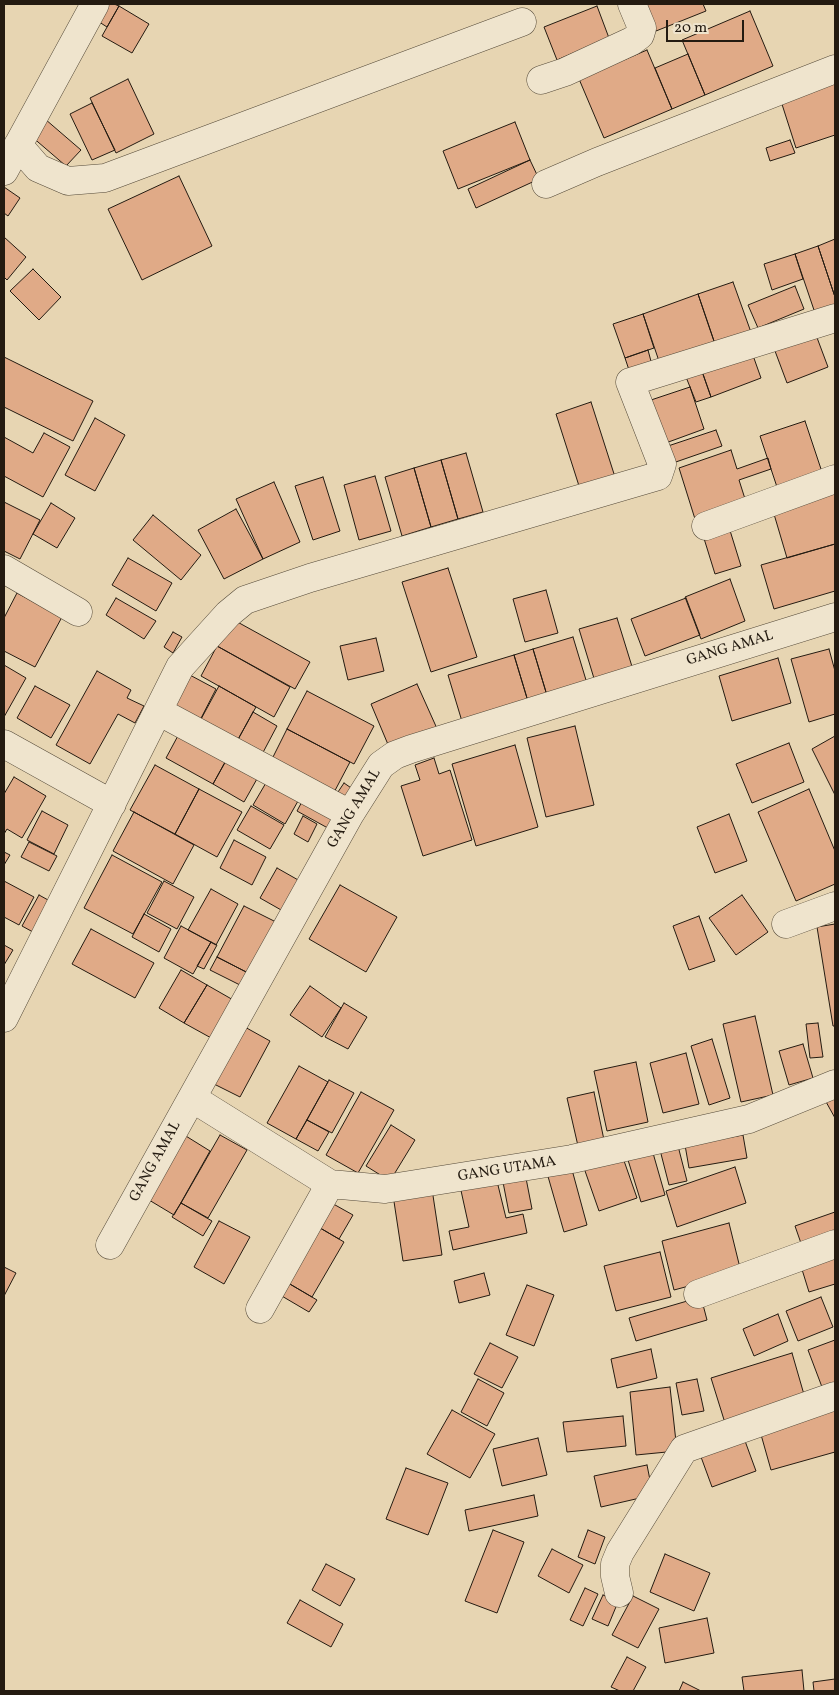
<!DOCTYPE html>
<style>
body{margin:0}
#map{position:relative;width:839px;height:1695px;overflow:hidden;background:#e7d5b2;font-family:Vollkorn,serif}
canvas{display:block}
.frame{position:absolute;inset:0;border:5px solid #241b11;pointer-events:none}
.scale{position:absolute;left:666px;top:20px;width:78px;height:22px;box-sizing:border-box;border:2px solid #241b11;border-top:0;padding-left:6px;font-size:15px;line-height:18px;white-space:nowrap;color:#241b11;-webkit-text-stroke:4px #efe4cd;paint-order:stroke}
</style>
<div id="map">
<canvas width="839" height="1695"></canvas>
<div class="frame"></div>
<div class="scale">20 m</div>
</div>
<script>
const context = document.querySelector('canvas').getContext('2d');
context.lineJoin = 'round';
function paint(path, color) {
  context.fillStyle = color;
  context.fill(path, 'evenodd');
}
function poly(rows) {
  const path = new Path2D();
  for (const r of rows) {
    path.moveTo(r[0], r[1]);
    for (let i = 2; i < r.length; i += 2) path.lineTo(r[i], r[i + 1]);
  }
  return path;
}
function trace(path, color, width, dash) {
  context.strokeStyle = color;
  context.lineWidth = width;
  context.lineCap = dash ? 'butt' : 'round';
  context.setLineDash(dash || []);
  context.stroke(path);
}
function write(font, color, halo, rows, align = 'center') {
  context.font = font + ' Vollkorn,serif';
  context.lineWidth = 5;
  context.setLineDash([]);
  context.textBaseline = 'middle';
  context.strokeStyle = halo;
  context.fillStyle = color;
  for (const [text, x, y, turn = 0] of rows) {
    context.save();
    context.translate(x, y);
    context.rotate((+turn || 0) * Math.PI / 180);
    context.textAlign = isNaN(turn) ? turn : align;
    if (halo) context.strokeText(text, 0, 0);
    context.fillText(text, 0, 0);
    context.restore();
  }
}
const building = poly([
 [101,4,114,4,119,6,107,27,93,18,101,4],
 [645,4,703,4,706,11,656,31,645,4],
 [119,6,149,24,132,53,102,36,119,6],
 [597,6,609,38,557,60,544,27,597,6],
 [750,11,773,66,705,95,682,40,750,11],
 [647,50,672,109,604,138,579,79,647,50],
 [688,54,705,95,672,109,655,68,688,54],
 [128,79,154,134,116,153,90,98,128,79],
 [835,80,835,135,796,148,780,98,835,80],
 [92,103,115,150,92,160,70,114,92,103],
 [45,119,81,150,66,166,31,136,45,119],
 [515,122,530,160,458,189,443,151,515,122],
 [790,140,795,153,770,161,766,148,790,140],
 [530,160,539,179,476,208,468,189,530,160],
 [179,176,212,246,142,280,108,209,179,176],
 [4,187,20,198,8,216,4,213,4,187],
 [4,237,26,257,7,280,4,277,4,237],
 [835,239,835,297,818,246,835,239],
 [818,246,835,297,835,306,815,313,795,254,818,246],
 [795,254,803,279,772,290,764,264,795,254],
 [33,269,61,297,39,320,10,291,33,269],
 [733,282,752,335,716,347,698,294,733,282],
 [795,286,804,309,758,328,748,305,795,286],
 [698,294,716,347,661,367,643,314,698,294],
 [643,314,654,348,625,358,613,324,643,314],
 [813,327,828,367,787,383,772,343,813,327],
 [750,347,761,378,711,397,700,366,750,347],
 [648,350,652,365,630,373,625,358,648,350],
 [4,357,93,401,73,441,4,407,4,357],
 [702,371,711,397,696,402,686,377,702,371],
 [690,387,704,429,663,444,648,401,690,387],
 [591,402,615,477,580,489,556,414,591,402],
 [95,418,125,435,95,491,65,475,95,418],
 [805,421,822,472,777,487,760,436,805,421],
 [716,430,722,446,670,464,665,447,716,430],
 [44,433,70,447,43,497,4,476,4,437,33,453,44,433],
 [731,450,737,469,768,458,771,469,739,480,746,502,695,519,679,468,731,450],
 [466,453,483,512,458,519,441,460,466,453],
 [441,460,458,519,431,527,414,468,441,460],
 [414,468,431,527,402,536,385,477,414,468],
 [375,476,391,531,359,540,344,485,375,476],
 [323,477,340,531,313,540,295,486,323,477],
 [274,482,300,542,263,559,236,499,274,482],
 [835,485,835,544,787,558,771,504,835,485],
 [4,502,40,520,20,559,4,551,4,502],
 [51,503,75,518,57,548,33,534,51,503],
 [236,509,263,559,224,579,198,530,236,509],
 [153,515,201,555,181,580,133,540,153,515],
 [728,524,741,566,715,574,702,532,728,524],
 [835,544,835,591,774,609,761,565,835,544],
 [128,558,172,583,156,611,112,585,128,558],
 [448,568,477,657,431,672,402,582,448,568],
 [730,579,745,621,701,639,685,597,730,579],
 [546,590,558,633,525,642,513,599,546,590],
 [17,593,62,617,35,667,4,651,4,618,17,593],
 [116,598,156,621,144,639,106,615,116,598],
 [686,598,700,635,645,656,631,619,686,598],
 [617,618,634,673,596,685,579,629,617,618],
 [232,619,310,662,295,689,217,646,232,619],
 [173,632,182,637,173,653,164,647,173,632],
 [573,637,589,690,549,702,533,649,573,637],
 [376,638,384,671,348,680,340,646,376,638],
 [217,646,290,687,274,717,201,676,217,646],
 [533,649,549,702,530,708,514,655,533,649],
 [829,649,835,671,835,714,809,722,791,659,829,649],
 [514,655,530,708,464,728,448,675,514,655],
 [778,658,791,703,732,721,719,676,778,658],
 [4,665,26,678,4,717,4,665],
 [97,671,131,690,127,698,144,706,135,723,118,714,90,764,56,745,97,671],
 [188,674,216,689,197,726,169,711,188,674],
 [417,684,439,733,392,754,371,704,417,684],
 [35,686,70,705,51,738,17,718,35,686],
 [219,686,256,707,237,741,200,721,219,686],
 [307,691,374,726,354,764,287,729,307,691],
 [253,712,277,726,259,760,234,747,253,712],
 [575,726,594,805,546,817,527,738,575,726],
 [287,729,350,762,330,800,268,767,287,729],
 [180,732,227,759,213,784,166,758,180,732],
 [835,736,835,795,812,749,835,736],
 [789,743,804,782,752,803,736,764,789,743],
 [515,745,538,827,476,846,452,764,515,745],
 [230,753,262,770,244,802,213,784,230,753],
 [434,758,439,774,450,770,472,840,423,856,401,786,420,780,415,765,434,758],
 [155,765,199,789,175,834,130,810,155,765],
 [270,776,302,794,285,824,253,805,270,776],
 [14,777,46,796,22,838,7,829,4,834,4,794,14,777],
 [344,783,357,792,348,805,334,798,344,783],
 [199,789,242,812,217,857,175,834,199,789],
 [809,789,835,851,835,884,796,901,758,812,809,789],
 [305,796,343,816,335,832,297,811,305,796],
 [251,806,284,825,270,849,237,830,251,806],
 [42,811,68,825,54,854,27,840,42,811],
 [134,812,194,845,173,884,113,851,134,812],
 [729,814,747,861,715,873,697,827,729,814],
 [303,816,317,824,308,842,294,834,303,816],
 [234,840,266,857,252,885,220,868,234,840],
 [29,842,57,856,49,871,21,857,29,842],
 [4,852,10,855,4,865,4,852],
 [112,855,162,882,133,934,84,908,112,855],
 [277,868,307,885,290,915,260,898,277,868],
 [4,881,34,897,19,925,4,917,4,881],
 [164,881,194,897,177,929,147,913,164,881],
 [340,885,397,917,366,972,309,939,340,885],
 [211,889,238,904,216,945,188,930,211,889],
 [39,895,59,906,42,937,22,926,39,895],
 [742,895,768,932,736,955,709,918,742,895],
 [244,906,282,925,254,976,217,957,244,906],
 [144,914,171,929,159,952,132,937,144,914],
 [699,916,715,961,689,970,673,926,699,916],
 [835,924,835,1026,833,1026,817,927,835,924],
 [181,926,211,942,193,974,164,958,181,926],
 [91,929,154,963,135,998,72,964,91,929],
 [211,942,217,945,204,969,197,966,211,942],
 [4,945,13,950,4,965,4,945],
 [217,957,254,976,246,988,210,970,217,957],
 [181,970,207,985,184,1023,159,1008,181,970],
 [207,985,235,1001,213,1039,184,1023,207,985],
 [310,986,341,1008,322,1037,290,1015,310,986],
 [344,1003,367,1017,348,1049,325,1037,344,1003],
 [755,1016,773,1095,741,1102,723,1024,755,1016],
 [818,1023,823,1057,810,1058,806,1024,818,1023],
 [243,1026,270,1041,240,1097,212,1083,243,1026],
 [712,1039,730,1098,709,1105,691,1046,712,1039],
 [803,1044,813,1078,789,1085,779,1051,803,1044],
 [686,1053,699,1104,663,1113,650,1063,686,1053],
 [636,1062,648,1122,607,1131,594,1071,636,1062],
 [299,1066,328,1082,296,1139,267,1123,299,1066],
 [329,1080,354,1093,332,1133,307,1120,329,1080],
 [361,1092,394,1110,358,1173,326,1155,361,1092],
 [594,1092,604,1140,578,1146,567,1098,594,1092],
 [835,1094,835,1118,825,1100,835,1094],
 [307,1120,329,1132,318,1151,296,1139,307,1120],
 [391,1125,415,1140,390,1181,366,1166,391,1125],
 [181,1133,210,1151,174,1215,144,1197,181,1133],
 [220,1135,247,1150,208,1218,181,1203,220,1135],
 [743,1135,747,1158,689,1168,685,1145,743,1135],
 [677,1142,687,1181,669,1185,659,1146,677,1142],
 [653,1153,665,1195,641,1202,628,1160,653,1153],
 [622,1155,637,1198,599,1211,584,1168,622,1155],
 [571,1166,587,1225,564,1232,547,1173,571,1166],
 [735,1167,746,1203,677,1227,666,1191,735,1167],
 [525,1173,532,1209,509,1213,502,1177,525,1173],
 [496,1177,506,1218,523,1214,527,1233,453,1250,449,1231,469,1227,460,1186,496,1177],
 [432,1189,442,1255,403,1261,393,1195,432,1189],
 [328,1201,353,1215,339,1239,315,1225,328,1201],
 [181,1203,212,1221,203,1236,172,1217,181,1203],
 [835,1212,835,1238,803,1249,795,1226,835,1212],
 [219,1221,250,1237,224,1284,194,1267,219,1221],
 [729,1223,741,1272,674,1290,662,1241,729,1223],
 [315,1225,344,1242,312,1297,283,1280,315,1225],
 [835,1251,835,1284,809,1292,800,1263,835,1251],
 [660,1252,671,1297,616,1311,604,1266,660,1252],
 [4,1267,16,1273,4,1296,4,1267],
 [484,1273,490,1295,459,1303,454,1281,484,1273],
 [283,1280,317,1300,309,1312,275,1292,283,1280],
 [527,1285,554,1295,534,1346,506,1335,527,1285],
 [701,1297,707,1320,636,1341,629,1318,701,1297],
 [821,1297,833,1327,798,1341,786,1311,821,1297],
 [778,1314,788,1341,754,1356,743,1329,778,1314],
 [835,1340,835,1383,822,1387,808,1350,835,1340],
 [490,1343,518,1357,502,1388,474,1374,490,1343],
 [651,1349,657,1378,617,1388,611,1359,651,1349],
 [792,1353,805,1398,725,1423,711,1378,792,1353],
 [478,1379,504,1393,487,1426,461,1412,478,1379],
 [697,1379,704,1411,682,1415,676,1383,697,1379],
 [670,1387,677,1451,636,1455,630,1392,670,1387],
 [835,1402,835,1452,771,1470,758,1424,835,1402],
 [452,1410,495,1434,470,1478,427,1454,452,1410],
 [623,1416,626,1446,567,1452,563,1422,623,1416],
 [741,1430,756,1471,712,1487,697,1446,741,1430],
 [538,1438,547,1475,502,1486,493,1449,538,1438],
 [647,1465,653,1495,601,1507,594,1476,647,1465],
 [406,1468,448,1483,428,1535,386,1519,406,1468],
 [534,1495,538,1516,469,1531,465,1510,534,1495],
 [493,1530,524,1542,497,1613,465,1601,493,1530],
 [588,1530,605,1537,595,1564,578,1557,588,1530],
 [552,1549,583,1565,569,1593,538,1576,552,1549],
 [665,1554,710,1573,694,1611,650,1592,665,1554],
 [326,1564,355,1579,340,1606,312,1590,326,1564],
 [585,1588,598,1594,583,1626,570,1620,585,1588],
 [603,1595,618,1602,608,1626,592,1619,603,1595],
 [633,1596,659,1609,638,1648,612,1635,633,1596],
 [300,1600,343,1624,331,1647,287,1623,300,1600],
 [707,1618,714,1653,665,1663,659,1628,707,1618],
 [627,1657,646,1667,633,1691,620,1691,611,1687,627,1657],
 [802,1670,804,1691,744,1691,742,1677,802,1670],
 [835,1679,835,1691,814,1691,813,1682,835,1679],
 [683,1682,701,1691,679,1691,683,1682]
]);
paint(building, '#e0aa87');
trace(building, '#241b11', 1);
const minor = poly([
 [541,80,565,72,632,41,640,35,642,28,632,4],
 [18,145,38,168,68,181,105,178,522,22],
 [4,171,95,4],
 [546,184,597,162,835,69],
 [706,526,835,479],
 [4,569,78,612],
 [158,711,350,814],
 [4,744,112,804],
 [786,924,835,906],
 [4,1018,180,667,228,614,245,600,310,578,658,476,662,464,630,382,835,318],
 [192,1098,330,1184,385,1189,572,1159,749,1119,835,1084],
 [110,1245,350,814,381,765,395,755,411,749,835,617],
 [698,1294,835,1244],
 [260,1309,330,1184],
 [619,1593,615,1576,615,1564,620,1552,684,1449,835,1396]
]);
trace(minor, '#554a39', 29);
trace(minor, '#efe4cd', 28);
write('15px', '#241b11', '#efe4cd', [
 ["GANG AMAL",730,649,-17],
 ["GANG AMAL",355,809,-59],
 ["GANG AMAL",156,1162,-61],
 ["GANG UTAMA",507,1170,-9]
]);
</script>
